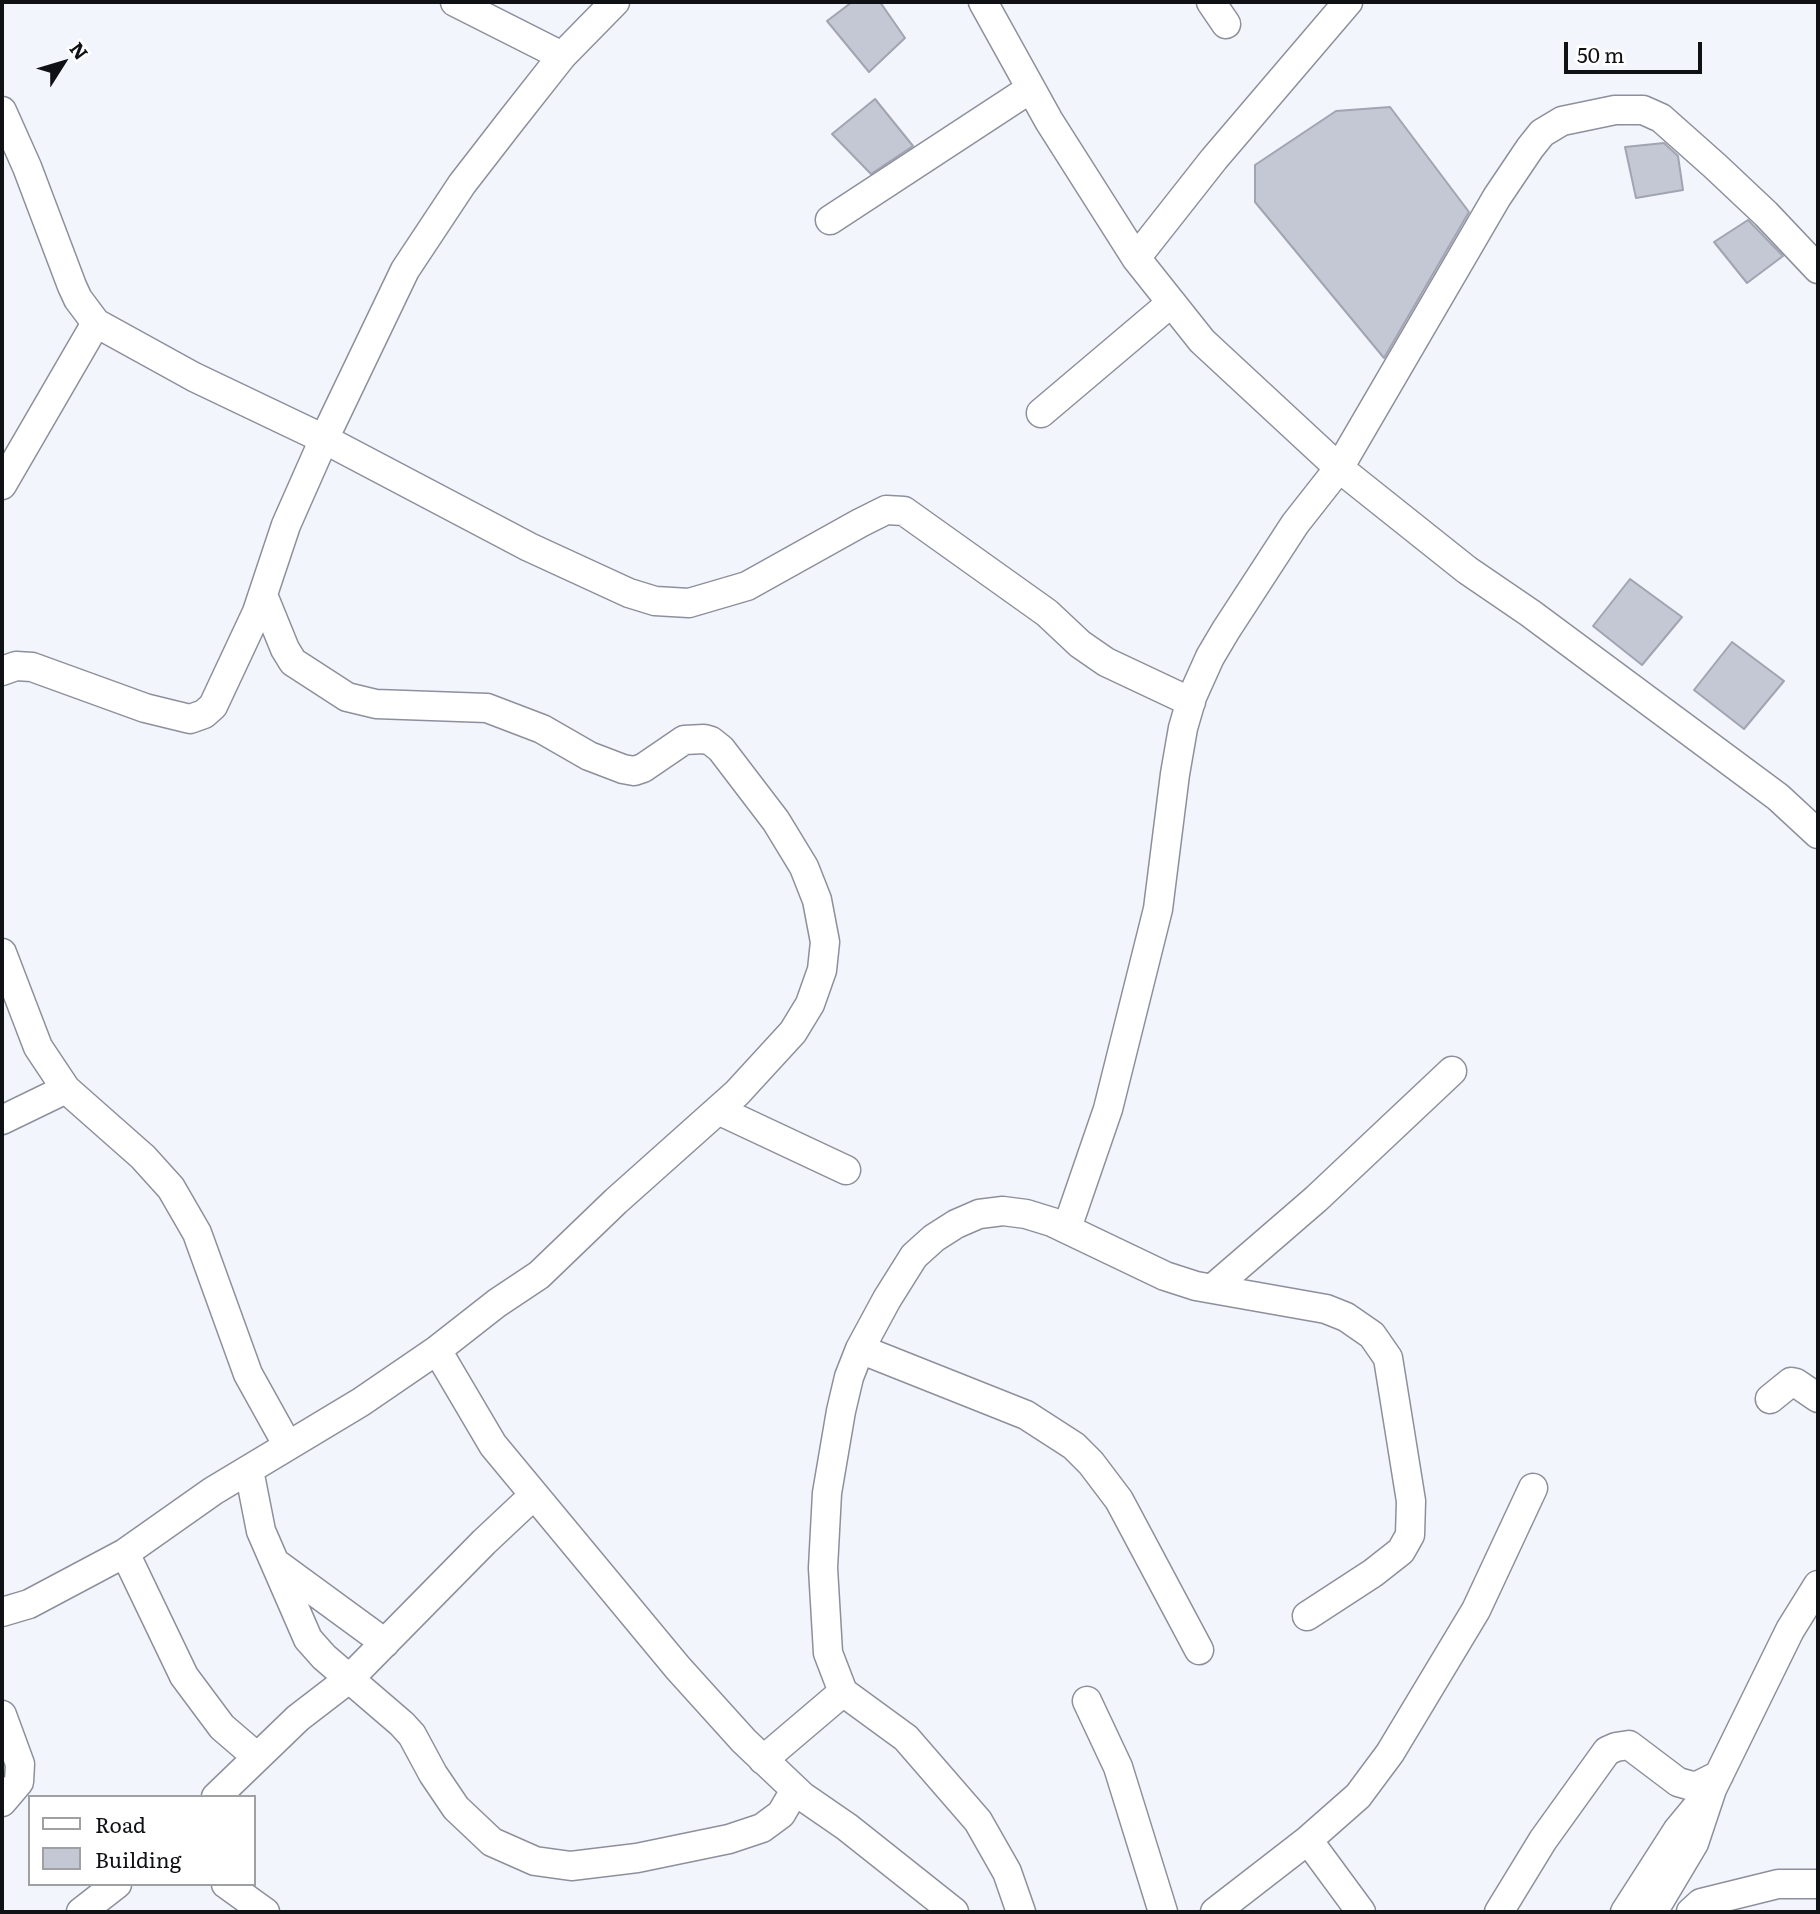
<!DOCTYPE html>
<style>
body{margin:0}
#map{position:relative;width:1820px;height:1914px;overflow:hidden;background:#f3f5fd;font-family:Literata,serif}
canvas{display:block}
.frame{position:absolute;inset:0;border:4px solid #101115;pointer-events:none}
.legend{position:absolute;left:28px;top:1795px;width:228px;height:91px;box-sizing:border-box;background:#fff;border:2px solid #9fa0a1;margin:0;padding:9px 12px;list-style:none;font-size:21px;color:#101115}
.legend li{display:flex;align-items:center;gap:14px;height:35px}
.legend b{width:35px;border:2px solid #9fa0a1}
.north{position:absolute;left:28px;top:28px;width:70px;height:70px;-webkit-text-stroke:5px #fff;paint-order:stroke;rotate:53deg;font-size:19px;font-weight:700;line-height:28px;text-align:center;color:#101115}
.north::after{content:'';display:block;margin:auto;width:24px;height:32px;background:#101115;clip-path:polygon(50% 0,100% 100%,50% 72%,0 100%)}
.scale{position:absolute;left:1564px;top:42px;width:138px;height:32px;box-sizing:border-box;border:4px solid #101115;border-top:0;padding-left:9px;font-size:21px;line-height:24px;white-space:nowrap;color:#101115;-webkit-text-stroke:5px #fff;paint-order:stroke}
</style>
<div id="map">
<canvas width="1820" height="1914"></canvas>
<div class="frame"></div>
<ul class="legend">
<li><b style="height:9px;background:#fff"></b>Road</li>
<li><b style="height:19px;background:#c4c7d4"></b>Building</li>
</ul>
<div class="north">N</div>
<div class="scale">50 m</div>
</div>
<script>
const context = document.querySelector('canvas').getContext('2d');
context.lineJoin = 'round';
function paint(path, color) {
  context.fillStyle = color;
  context.fill(path, 'evenodd');
}
function poly(rows) {
  const path = new Path2D();
  for (const r of rows) {
    path.moveTo(r[0], r[1]);
    for (let i = 2; i < r.length; i += 2) path.lineTo(r[i], r[i + 1]);
  }
  return path;
}
function trace(path, color, width, dash) {
  context.strokeStyle = color;
  context.lineWidth = width;
  context.lineCap = dash ? 'butt' : 'round';
  context.setLineDash(dash || []);
  context.stroke(path);
}
const building = poly([
 [852,2,880,2,905,38,869,72,827,21,852,2],
 [875,99,913,146,871,174,832,134,875,99],
 [1390,107,1469,212,1384,358,1255,202,1255,165,1336,111,1390,107],
 [1664,143,1678,156,1683,190,1636,198,1625,147,1664,143],
 [1748,220,1783,256,1747,283,1714,242,1748,220],
 [1630,579,1682,617,1642,665,1593,626,1630,579],
 [1732,642,1784,681,1744,729,1694,690,1732,642]
]);
paint(building, '#c4c7d4');
trace(building, '#a1a4b1', 2);
const minor = poly([
 [455,2,562,56],
 [983,2,1049,121,1136,258,1202,341,1339,468,1467,570,1530,613,1778,797,1818,834],
 [1211,2,1226,24],
 [2,111,27,167,72,286,78,299,96,323,194,377,324,439,529,547,629,593,655,601,689,603,747,586,860,523,886,510,904,511,1047,613,1080,644,1106,662,1191,702],
 [830,220,1030,89],
 [1136,258,1214,159,1348,2],
 [1041,413,1171,303],
 [2,485,96,323],
 [2,671,16,666,32,667,145,708,190,719,204,714,213,706,257,612,286,525,324,439,405,270,462,184,510,122,562,56,615,2],
 [2,953,38,1047,66,1089,143,1157,171,1188,197,1233,248,1374,288,1446],
 [718,1110,846,1170],
 [2,1120,66,1089],
 [1067,1228,1108,1109,1158,909,1175,774,1183,728,1192,697,1210,657,1226,630,1295,524,1339,468,1497,197,1530,148,1542,133,1562,121,1615,110,1643,110,1661,118,1715,166,1766,214,1818,269],
 [1213,1288,1316,1199,1452,1071],
 [860,1349,1026,1415,1074,1446,1091,1463,1119,1500,1199,1650],
 [437,1350,493,1445,678,1668,744,1741,802,1796,847,1827,954,1912],
 [1770,1399,1791,1382,1796,1383,1818,1398],
 [249,1470,261,1531,308,1639,324,1657,402,1724,412,1735,433,1774,456,1808,492,1842,535,1861,571,1866,637,1858,729,1839,762,1828,781,1814,795,1790],
 [125,1553,184,1676,222,1727,257,1757],
 [277,1564,385,1643],
 [2,1612,29,1604,125,1553,213,1491,361,1402,437,1350,497,1303,539,1275,616,1201,737,1093,793,1032,810,1004,822,970,825,942,817,900,804,867,776,821,721,749,711,741,704,739,684,740,643,768,634,771,623,769,589,756,542,729,487,708,376,704,347,697,293,662,285,649,263,595],
 [1087,1701,1118,1767,1163,1912],
 [2,1715,20,1764,19,1782,2,1802],
 [763,1760,843,1692],
 [216,1797,298,1718,350,1678,484,1542,534,1495],
 [1308,1840,1361,1912],
 [226,1884,265,1912],
 [81,1912,117,1884],
 [1021,1912,1007,1872,978,1821,906,1738,843,1692,828,1653,823,1568,827,1493,841,1411,849,1377,860,1349,887,1299,914,1256,934,1238,956,1224,979,1214,1003,1211,1026,1214,1052,1222,1165,1276,1196,1286,1326,1309,1346,1317,1372,1335,1388,1358,1411,1501,1410,1535,1401,1551,1373,1573,1307,1616],
 [1215,1912,1308,1840,1358,1796,1390,1753,1476,1610,1533,1488],
 [1499,1912,1543,1840,1607,1751,1616,1747,1629,1745,1678,1782,1692,1786,1699,1785,1719,1775],
 [1625,1912,1677,1831,1701,1802],
 [1653,1912,1694,1843,1712,1789,1790,1630,1818,1585],
 [1691,1912,1701,1903,1778,1884,1818,1884]
]);
trace(minor, '#8d909c', 31);
trace(minor, '#fff', 28);
</script>
